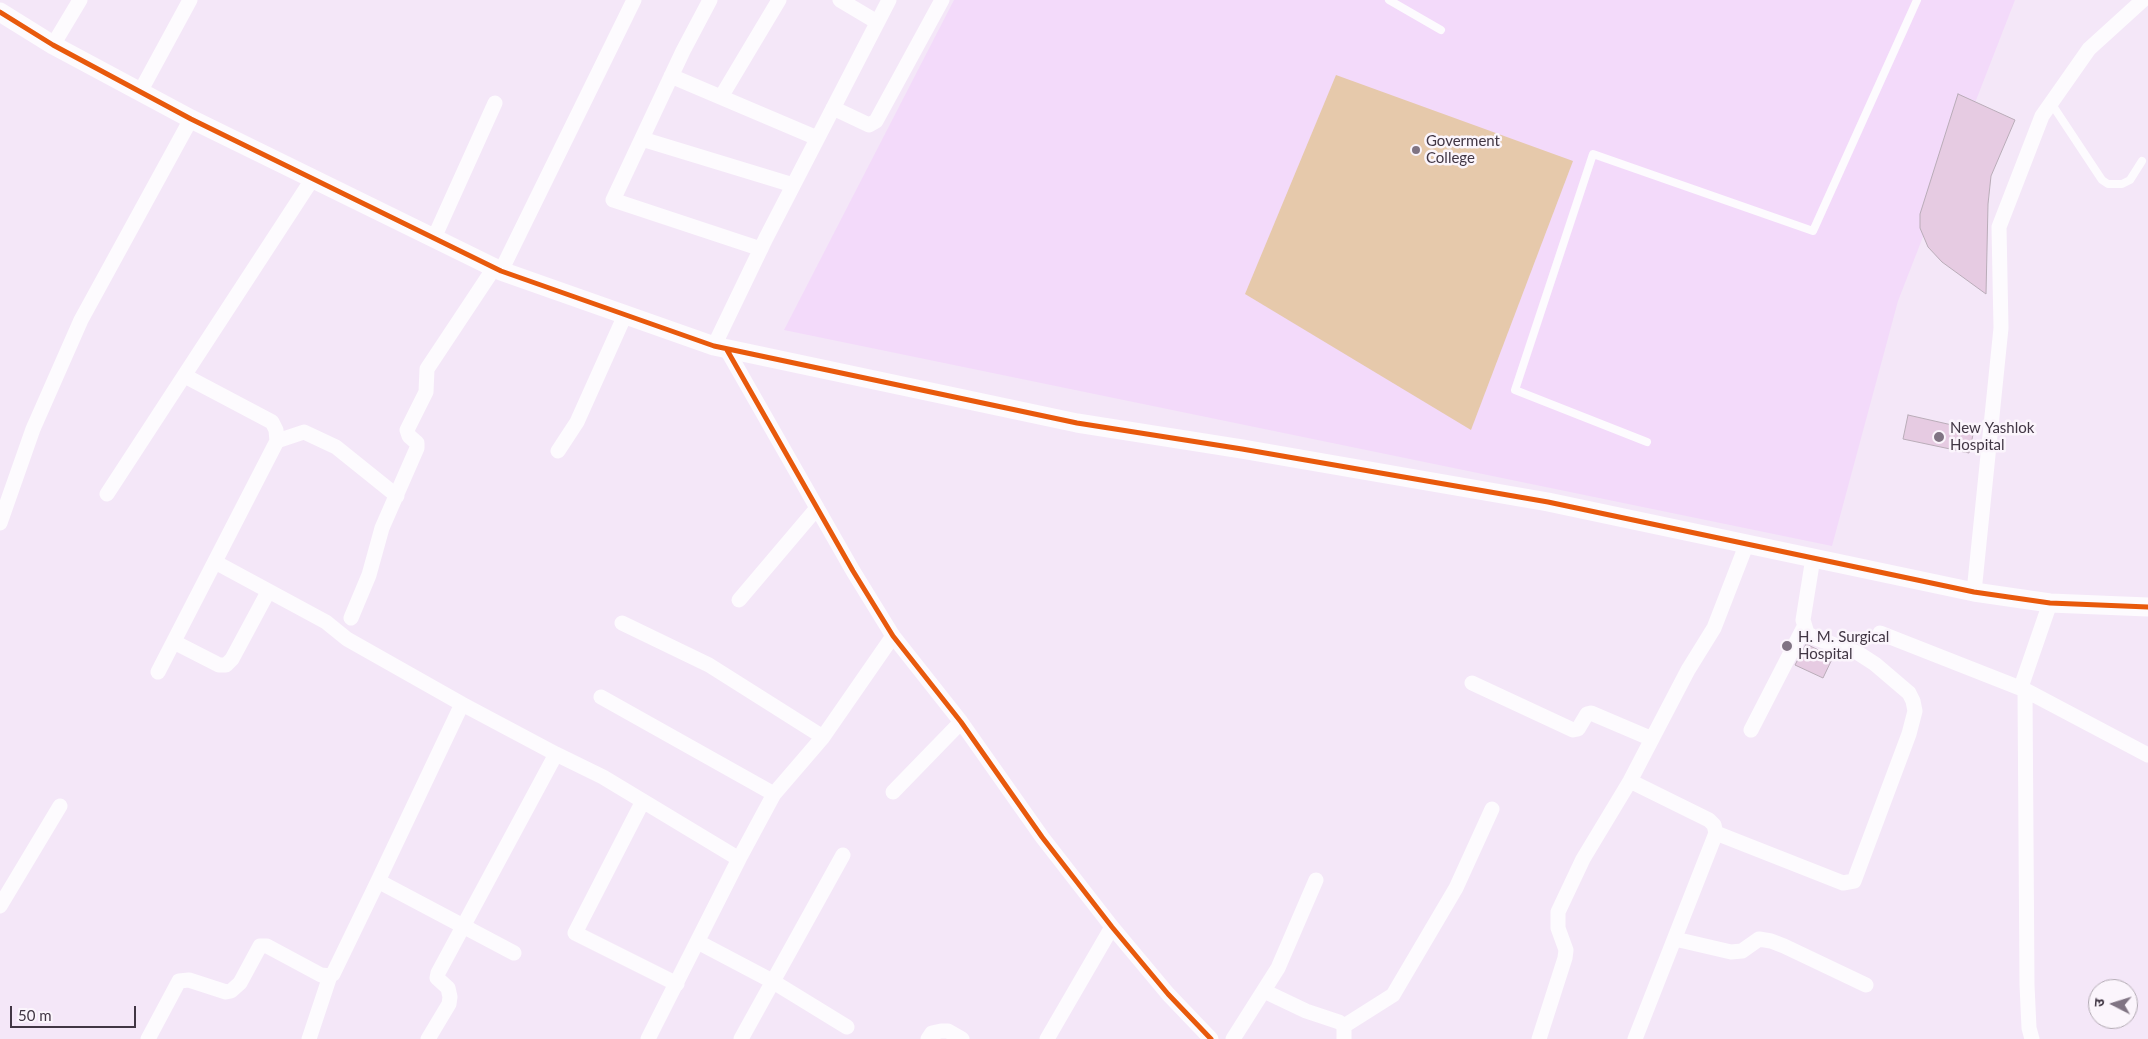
<!DOCTYPE html>
<meta charset="utf-8">
<style>
body{margin:0}
#map{position:relative;width:2148px;height:1039px;overflow:hidden;background:#f4e7f8;font-family:Lato,"Noto Sans Devanagari",sans-serif}
canvas{display:block}
.north{position:absolute;left:2088px;top:979px;width:50px;height:50px;box-sizing:border-box;background:#fbf5fc;border:1px solid #b1a9b2;border-radius:50%;rotate:275deg;font-size:14px;font-weight:700;line-height:20px;text-align:center;color:#413644}
.north::after{content:'';display:block;margin:auto;width:18px;height:22px;background:#807483;clip-path:polygon(50% 0,100% 100%,50% 72%,0 100%)}
.scale{position:absolute;left:10px;top:1006px;width:126px;height:22px;box-sizing:border-box;border:2px solid #413644;border-top:0;padding-left:6px;font-size:15px;line-height:18px;white-space:nowrap;color:#413644;-webkit-text-stroke:4px #fbf5fc;paint-order:stroke}
</style>
<div id="map">
<canvas width="2148" height="1039"></canvas>
<div class="north">उ</div>
<div class="scale">50 m</div>
</div>
<script>
const context = document.querySelector('canvas').getContext('2d');
context.lineJoin = 'round';
function paint(path, color) {
  context.fillStyle = color;
  context.fill(path, 'evenodd');
}
function poly(rows) {
  const path = new Path2D();
  for (const r of rows) {
    path.moveTo(r[0], r[1]);
    for (let i = 2; i < r.length; i += 2) path.lineTo(r[i], r[i + 1]);
  }
  return path;
}
function trace(path, color, width, dash) {
  context.strokeStyle = color;
  context.lineWidth = width;
  context.lineCap = dash ? 'butt' : 'round';
  context.setLineDash(dash || []);
  context.stroke(path);
}
function write(font, color, halo, rows, align = 'center') {
  context.font = font + ' Lato,sans-serif';
  context.lineWidth = 5;
  context.setLineDash([]);
  context.textBaseline = 'middle';
  context.strokeStyle = halo;
  context.fillStyle = color;
  for (const [text, x, y, turn = 0] of rows) {
    context.save();
    context.translate(x, y);
    context.rotate((+turn || 0) * Math.PI / 180);
    context.textAlign = isNaN(turn) ? turn : align;
    if (halo) context.strokeText(text, 0, 0);
    context.fillText(text, 0, 0);
    context.restore();
  }
}
paint(poly([
 [954,0,2015,0,1898,301,1832,546,784,330]
]), '#f3dafa');
paint(poly([
 [1336,75,1573,161,1471,430,1245,294]
]), '#e6c9ab');
const building = poly([
 [1958,94,2015,120,1991,176,1988,204,1986,294,1942,262,1928,247,1920,228,1920,214,1958,94],
 [1908,415,1974,430,1969,453,1903,439,1908,415],
 [1806,644,1833,657,1823,678,1795,665,1806,644]
]);
paint(building, '#e6cbe2');
trace(building, '#b9acb8', 1);
trace(poly([
 [1389,0,1441,30],
 [2051,103,2102,180,2108,184,2122,184,2130,180,2142,161],
 [1647,442,1515,390,1593,154,1813,231,1917,0]
]), '#fdfbfe', 8);
trace(poly([
 [710,0,683,51,613,200,761,249],
 [840,0,877,22],
 [53,45,80,0],
 [671,76,817,138],
 [140,92,190,0],
 [721,97,779,0],
 [833,108,869,125,876,121,942,0],
 [642,139,793,185],
 [434,238,495,103],
 [501,271,634,0],
 [714,346,766,238,889,0],
 [727,350,853,571,893,636,961,722,1042,837,1112,927,1168,994,1211,1039],
 [277,441,304,432,336,447,397,496],
 [558,451,577,422,625,315],
 [107,494,313,178],
 [0,523,33,429,81,320,191,119],
 [215,562,326,622,347,639,462,704,556,754,603,777,739,859],
 [1974,592,2001,328,1999,227,2042,116,2089,49,2143,0],
 [739,600,817,508],
 [351,618,369,575,382,528,417,448,417,443,409,436,407,430,426,392,427,369,494,268],
 [622,623,709,665,823,737],
 [1880,633,2025,690,2148,755],
 [174,642,219,665,226,665,232,659,268,592],
 [158,672,277,441,276,430,272,422,185,376],
 [1472,683,1573,730,1578,729,1587,714,1591,713,1652,739],
 [601,697,774,794],
 [462,704,378,881,514,953],
 [1751,730,1804,627],
 [1630,781,1709,820,1714,825,1716,833,1635,1039],
 [893,792,961,722],
 [643,801,575,933,677,984],
 [1716,833,1843,883,1854,881,1909,734,1915,711,1913,701,1909,693,1875,664,1858,653,1815,638,1807,633,1803,620,1813,558],
 [0,906,60,806],
 [1675,939,1731,952,1742,951,1759,939,1771,941,1784,946,1866,985],
 [698,942,772,981,847,1027],
 [1264,991,1306,1011,1339,1022,1344,1026,1344,1039],
 [1344,1026,1393,995,1456,888,1492,809],
 [148,1039,179,981,189,980,226,992,231,991,240,983,260,946,267,946,321,975,330,976,333,974,378,881],
 [309,1039,330,976],
 [428,1039,449,1004,450,997,448,988,437,978,438,973,556,754],
 [648,1039,739,859,774,794,823,737,893,636],
 [741,1039,843,855],
 [928,1039,932,1033,941,1031,948,1031,962,1039],
 [1047,1039,1112,927],
 [1233,1039,1278,968,1316,880],
 [1539,1039,1565,958,1566,950,1558,928,1558,912,1583,859,1630,781,1688,670,1714,628,1747,543],
 [2032,1039,2029,1028,2027,985,2025,690,2021,687,2050,603]
]), '#fdfbfe', 15);
trace(poly([
 [0,12,53,45,191,119,501,271,714,346,1077,423,1242,449,1548,502,1974,592,2050,603,2148,607]
]), '#fdfbfe', 19);
trace(poly([
 [0,12,53,45,191,119,501,271,714,346,1077,423,1242,449,1548,502,1974,592,2050,603,2148,607],
 [727,350,853,571,893,636,961,722,1042,837,1112,927,1168,994,1211,1039]
]), '#e8590c', 5);
for (const [x, y, r, color] of [
 [1416,150,5,"#807483"],
 [1939,437,6,"#807483"],
 [1787,646,6,"#807483"]
]) {
  const dot = new Path2D();
  dot.arc(x, y, r, 0, 2 * Math.PI);
  context.fillStyle = color;
  context.fill(dot);
  trace(dot, '#fbf5fc', 2);
}
write('15px', '#413644', '#fbf5fc', [
 ["Goverment",1426,141],
 ["College",1426,158],
 ["New Yashlok",1950,428],
 ["Hospital",1950,445],
 ["H. M. Surgical",1798,637],
 ["Hospital",1798,654]
], 'left');
</script>
